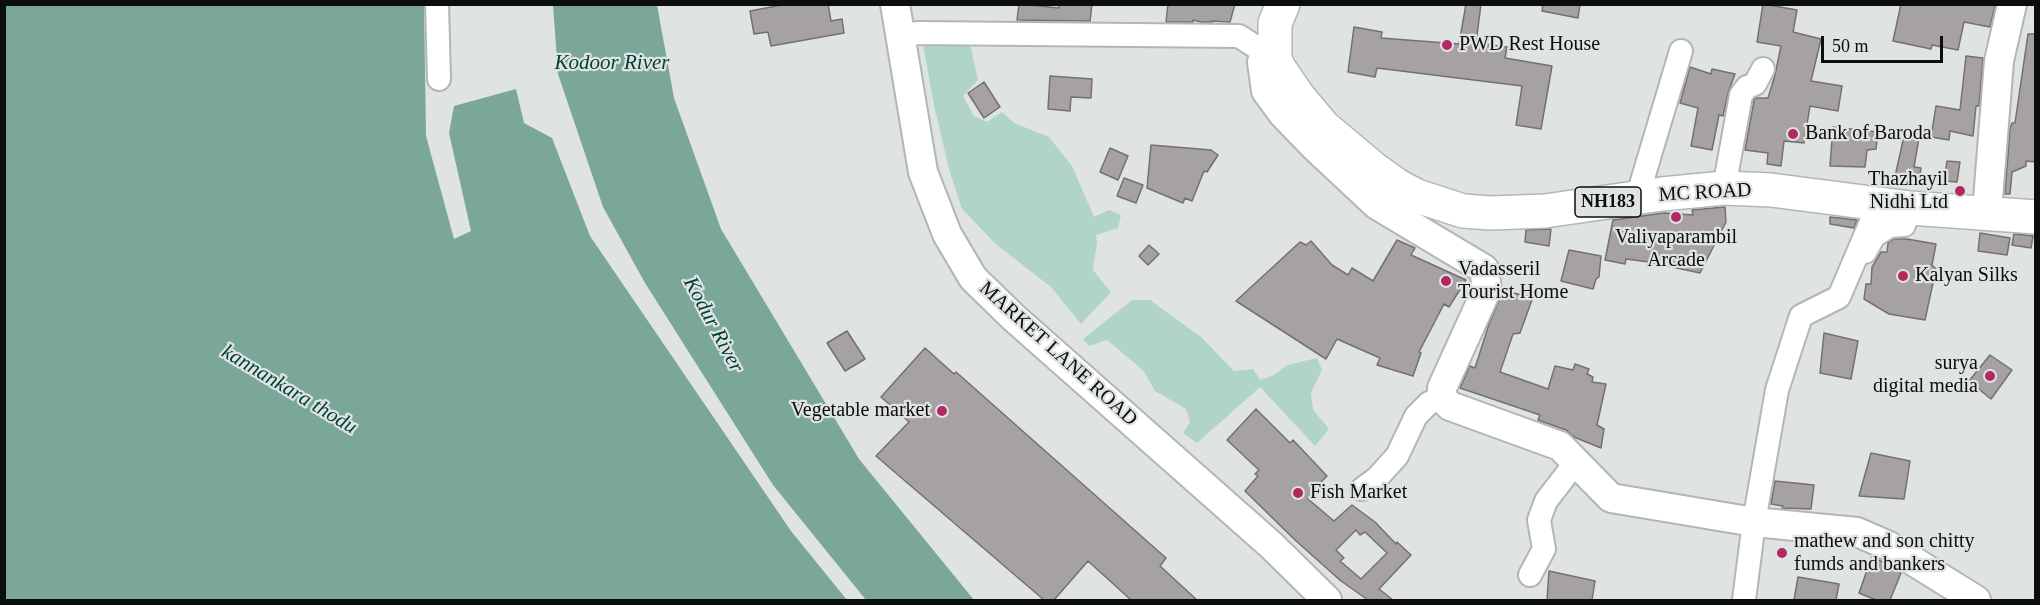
<!DOCTYPE html>
<style>
body{margin:0}
#map{position:relative;width:2040px;height:605px;overflow:hidden;background:#dfe3e2;font-family:"Times New Roman",serif}
canvas{display:block}
.frame{position:absolute;inset:0;border:6px solid #0c0d0d;pointer-events:none}
.scale{position:absolute;left:1821px;top:36px;width:122px;height:27px;box-sizing:border-box;border:3px solid #0c0d0d;border-top:0;padding-left:8px;font-size:18px;line-height:21px;white-space:nowrap;color:#0c0d0d;-webkit-text-stroke:4px #dfe3e2;paint-order:stroke}
</style>
<div id="map">
<canvas width="2040" height="605"></canvas>
<div class="frame"></div>
<div class="scale">50 m</div>
</div>
<script>
const context = document.querySelector('canvas').getContext('2d');
context.lineJoin = 'round';
function paint(path, color) {
  context.fillStyle = color;
  context.fill(path, 'evenodd');
}
function poly(rows) {
  const path = new Path2D();
  for (const r of rows) {
    path.moveTo(r[0], r[1]);
    for (let i = 2; i < r.length; i += 2) path.lineTo(r[i], r[i + 1]);
  }
  return path;
}
function trace(path, color, width, dash) {
  context.strokeStyle = color;
  context.lineWidth = width;
  context.lineCap = dash ? 'butt' : 'round';
  context.setLineDash(dash || []);
  context.stroke(path);
}
function write(font, color, halo, rows, align = 'center') {
  context.font = font + ' "Times New Roman",serif';
  context.lineWidth = 4.5;
  context.setLineDash([]);
  context.textBaseline = 'middle';
  context.strokeStyle = halo;
  context.fillStyle = color;
  for (const [text, x, y, turn = 0] of rows) {
    context.save();
    context.translate(x, y);
    context.rotate((+turn || 0) * Math.PI / 180);
    context.textAlign = isNaN(turn) ? turn : align;
    if (halo) context.strokeText(text, 0, 0);
    context.fillText(text, 0, 0);
    context.restore();
  }
}
paint(poly([
 [922,39,969,39,978,80,963,96,974,116,987,122,1002,112,1014,123,1049,137,1072,166,1094,217,1109,210,1121,215,1118,228,1096,235,1097,242,1093,270,1111,292,1081,324,1051,287,997,245,962,209,949,169,934,105],
 [1132,300,1150,300,1201,337,1234,371,1253,369,1260,380,1274,375,1287,365,1317,358,1322,370,1311,393,1313,410,1329,429,1315,446,1260,387,1197,443,1183,433,1190,422,1186,409,1155,391,1143,370,1107,340,1089,346,1083,339]
]), '#b0d4c9');
paint(poly([
 [4,5,424,5,426,136,454,239,471,231,449,133,454,106,516,89,524,123,552,138,590,236,791,531,847,600,5,600],
 [553,5,657,5,674,98,721,229,859,459,974,600,866,600,773,485,645,283,603,207,558,74]
]), '#7ba79b');
const building = poly([
 [787,4,828,4,831,21,842,19,844,33,771,46,768,32,754,34,750,11,787,4],
 [1019,4,1059,8,1059,4,1092,4,1090,21,1017,20,1019,4],
 [1168,4,1235,4,1230,22,1212,21,1212,22,1201,22,1193,20,1193,22,1166,22,1168,4],
 [1466,4,1481,4,1476,43,1507,47,1505,58,1552,66,1541,129,1516,125,1522,86,1377,68,1375,77,1348,72,1354,27,1382,32,1381,38,1459,44,1466,4],
 [1543,4,1580,4,1578,18,1542,11,1543,4],
 [1763,4,1797,10,1793,32,1821,39,1811,81,1842,86,1838,111,1810,106,1804,143,1784,141,1781,166,1767,164,1768,153,1745,150,1754,101,1755,98,1768,98,1775,75,1781,46,1757,42,1763,4],
 [1901,4,1988,4,1995,6,1990,27,1964,22,1958,50,1932,45,1931,49,1893,41,1901,4],
 [2028,34,2036,34,2036,162,2026,161,2026,166,2012,172,2010,194,2005,194,2010,129,2012,123,2015,123,2028,34],
 [1966,56,1983,58,1979,106,1976,106,1973,136,1950,131,1949,140,1931,137,1936,106,1960,110,1966,56],
 [1690,67,1711,74,1712,69,1735,74,1728,93,1723,116,1719,115,1712,150,1691,146,1698,108,1680,103,1690,67],
 [1050,76,1092,79,1091,98,1071,97,1070,111,1048,109,1050,76],
 [984,82,1000,107,984,118,968,93,984,82],
 [1833,127,1878,132,1876,149,1867,150,1865,167,1830,166,1833,127],
 [1904,136,1919,138,1914,167,1921,168,1918,184,1894,181,1904,136],
 [1151,145,1211,150,1218,155,1207,172,1204,171,1192,201,1185,198,1183,203,1147,188,1151,145],
 [1110,148,1128,156,1118,180,1100,172,1110,148],
 [1947,161,1960,162,1957,182,1944,181,1947,161],
 [1124,178,1143,185,1136,203,1117,196,1124,178],
 [1725,207,1726,222,1700,273,1649,262,1626,259,1625,264,1605,260,1613,220,1664,213,1693,215,1692,210,1725,207],
 [1830,217,1857,220,1854,228,1830,224,1830,217],
 [1551,229,1549,246,1525,242,1526,230,1551,229],
 [1980,233,2010,238,2007,255,1978,251,1980,233],
 [2014,234,2033,236,2031,248,2012,245,2014,234],
 [1894,239,1907,239,1936,244,1932,265,1936,269,1925,320,1889,314,1864,299,1866,284,1871,284,1872,267,1881,252,1887,252,1888,243,1894,239],
 [1397,240,1415,248,1411,255,1466,280,1449,307,1444,304,1419,352,1421,353,1413,376,1377,365,1380,358,1337,339,1326,359,1236,301,1300,242,1306,245,1311,241,1332,265,1348,275,1352,268,1373,281,1397,240],
 [1149,245,1159,254,1148,265,1139,256,1149,245],
 [1569,250,1601,256,1599,277,1596,279,1593,289,1561,281,1569,250],
 [1503,291,1533,297,1520,333,1513,334,1500,372,1548,389,1555,366,1573,370,1575,364,1589,369,1587,374,1593,377,1592,382,1606,384,1597,425,1604,429,1601,448,1574,437,1566,430,1538,420,1540,415,1460,388,1470,366,1475,368,1489,324,1503,291],
 [847,331,865,359,845,371,827,343,847,331],
 [1824,333,1858,341,1851,379,1820,373,1824,333],
 [925,348,954,374,956,372,1166,558,1160,566,1197,600,1131,600,1088,561,1054,600,1044,600,876,456,909,422,881,397,925,348],
 [1990,355,2012,370,1991,399,1969,381,1990,355],
 [1256,409,1290,443,1293,440,1327,476,1311,492,1313,494,1308,499,1334,521,1352,505,1375,522,1396,544,1397,542,1411,555,1379,589,1393,600,1368,600,1341,581,1295,540,1245,491,1258,476,1255,474,1259,470,1227,440,1256,409],
 [1356,530,1360,535,1365,532,1387,553,1361,579,1340,561,1344,558,1336,550,1356,530],
 [1871,453,1910,461,1904,499,1859,496,1871,453],
 [1775,481,1814,485,1811,509,1782,508,1783,506,1771,504,1775,481],
 [1872,556,1901,573,1890,600,1876,600,1859,593,1872,556],
 [1549,571,1595,581,1592,600,1547,600,1549,571],
 [1798,577,1839,584,1836,600,1794,600,1798,577]
]);
paint(building, '#a6a2a3');
trace(building, '#747071', 1.5);
const minor = poly([
 [437,4,439,79],
 [900,35,919,33,1239,36,1259,49,1262,62],
 [1724,188,1741,95,1747,87,1755,84,1763,69],
 [1637,198,1681,51],
 [1865,252,1874,236,1890,226,1904,225,1910,208],
 [1362,489,1377,478,1397,456,1416,416,1429,403,1442,398],
 [1530,575,1544,549,1539,520,1546,501,1576,462],
 [1744,600,1754,522,1777,390,1801,316,1839,297,1879,203]
]);
const major = poly([
 [895,4,923,172,947,234,973,278,1013,317,1271,545,1327,600],
 [1275,59,1262,62,1266,91,1283,114,1315,147,1377,205,1484,269,1487,289,1442,388,1442,398,1450,406,1560,446,1611,498,1754,522,1857,532,1889,546,1976,600],
 [1987,212,1999,61,2012,4]
]);
const highway = poly([
 [1283,4,1275,23,1275,59,1279,68,1298,96,1324,127,1374,169,1398,186,1417,196,1463,211,1491,213,1545,211,1662,194,1724,188,1771,190,1910,208,2036,217]
]);
trace(minor, '#b2b6b5', 26);
trace(major, '#b2b6b5', 32);
trace(highway, '#b2b6b5', 36);
trace(minor, '#fff', 22);
trace(major, '#fff', 28);
trace(highway, '#fff', 33);
for (const [x, y, r, color] of [
 [1447,45,6,"#b32763"],
 [1793,134,6,"#b32763"],
 [1960,191,6,"#b32763"],
 [1676,217,6,"#b32763"],
 [1903,276,6,"#b32763"],
 [1446,281,6,"#b32763"],
 [1990,376,6,"#b32763"],
 [942,411,6,"#b32763"],
 [1298,493,6,"#b32763"],
 [1782,553,6,"#b32763"]
]) {
  const dot = new Path2D();
  dot.arc(x, y, r, 0, 2 * Math.PI);
  context.fillStyle = color;
  context.fill(dot);
  trace(dot, '#dfe3e2', 2);
}
for (const [x, y, w] of [
 [1608,202,66]
]) {
  const box = new Path2D();
  box.roundRect(x - w / 2, y - 15, w, 30, 4.5);
  context.fillStyle = '#dfe3e2';
  context.fill(box);
  trace(box, '#0c0d0d', 1.5);
}
write('bold 18px', '#0c0d0d', null, [
 ["NH183",1608,202]
]);
write('20px', '#0c0d0d', '#dfe3e2', [
 ["PWD Rest House",1459,45],
 ["Bank of Baroda",1805,134],
 ["Thazhayil",1948,180,"right"],
 ["Nidhi Ltd",1948,203,"right"],
 ["Valiyaparambil",1676,238,"center"],
 ["Arcade",1676,261,"center"],
 ["Vadasseril",1458,270],
 ["Tourist Home",1458,293],
 ["Kalyan Silks",1915,276],
 ["surya",1978,364,"right"],
 ["digital media",1978,387,"right"],
 ["Vegetable market",930,411,"right"],
 ["Fish Market",1310,493],
 ["mathew and son chitty",1794,542],
 ["fumds and bankers",1794,565]
], 'left');
write('20px', '#0c0d0d', '#dfe3e2', [
 ["MC ROAD",1705,193,-3],
 ["MARKET LANE ROAD",1058,354,42]
]);
write('italic 21px', '#004135', '#dfe3e2', [
 ["Kodoor River",612,63],
 ["Kodur River",713,325,62],
 ["kannankara thodu",289,390,31]
]);
</script>
